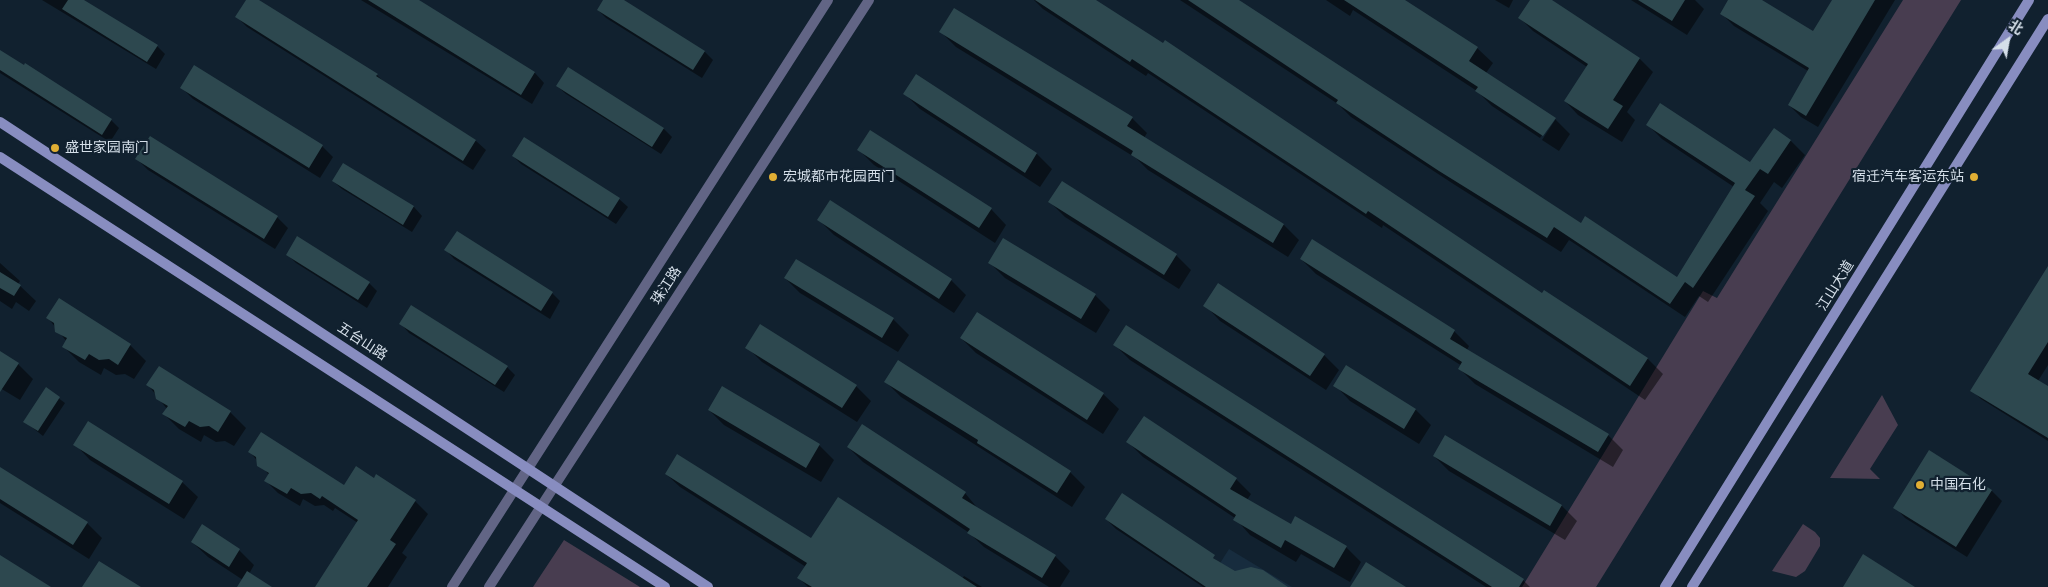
<!DOCTYPE html>
<meta charset="utf-8">
<style>
body{margin:0}
#map{position:relative;width:2048px;height:587px;overflow:hidden;background:#11212f;font-family:"DejaVu Sans","Noto Sans SC",sans-serif}
canvas{display:block}
.north{position:absolute;left:1983px;top:15px;width:50px;height:50px;-webkit-text-stroke:4px #11212f;paint-order:stroke;rotate:32deg;font-size:14px;font-weight:700;line-height:20px;text-align:center;color:#d5dfe9}
.north::after{content:'';display:block;margin:auto;width:18px;height:22px;background:#d5dfe9;clip-path:polygon(50% 0,100% 100%,50% 72%,0 100%)}
</style>
<div id="map">
<canvas width="2048" height="587"></canvas>
<div class="north">北</div>
</div>
<script>
const context = document.querySelector('canvas').getContext('2d');
context.lineJoin = 'round';
function paint(path, color) {
  context.fillStyle = color;
  context.fill(path, 'evenodd');
}
function poly(rows) {
  const path = new Path2D();
  for (const r of rows) {
    path.moveTo(r[0], r[1]);
    for (let i = 2; i < r.length; i += 2) path.lineTo(r[i], r[i + 1]);
  }
  return path;
}
function trace(path, color, width, dash) {
  context.strokeStyle = color;
  context.lineWidth = width;
  context.lineCap = dash ? 'butt' : 'round';
  context.setLineDash(dash || []);
  context.stroke(path);
}
function write(font, color, halo, rows, align = 'center') {
  context.font = font + ' "DejaVu Sans","Noto Sans SC",sans-serif';
  context.lineWidth = 4.5;
  context.setLineDash([]);
  context.textBaseline = 'middle';
  context.strokeStyle = halo;
  context.fillStyle = color;
  for (const [text, x, y, turn = 0] of rows) {
    context.save();
    context.translate(x, y);
    context.rotate((+turn || 0) * Math.PI / 180);
    context.textAlign = isNaN(turn) ? turn : align;
    if (halo) context.strokeText(text, 0, 0);
    context.fillText(text, 0, 0);
    context.restore();
  }
}
paint(poly([
 [1229,549,1292,587,1205,587]
]), '#172c3e');
paint(poly([
 [1903,0,1961,0,1596,587,1522,587,1703,291,1717,298],
 [1882,395,1898,425,1870,469,1880,479,1830,478],
 [1803,524,1815,532,1820,538,1820,546,1805,571,1796,577,1772,571],
 [564,540,640,587,533,587]
]), '#483d50');
paint(poly([
 [42,0,82,0,157,46,165,54,156,69],
 [247,0,256,0,377,75,386,84,476,141,486,150,473,170,247,27,237,17],
 [361,0,417,0,535,73,544,83,532,104],
 [604,0,622,0,705,52,713,60,702,78,606,18,598,10],
 [1034,0,1094,0,1163,45,1165,42,1542,295,1648,359,1663,374,1645,400,1383,225,1382,228,1148,73,1146,76,1043,9],
 [1180,0,1236,0,1582,224,1678,279,1734,187,1662,139,1648,125,1755,167,1774,130,1791,141,1805,155,1782,188,1774,182,1760,203,1768,211,1708,302,1699,296,1685,317,1569,240,1561,252,1455,185,1351,117,1338,104],
 [1326,0,1403,0,1477,48,1493,63,1486,73,1555,119,1570,134,1559,151,1542,140,1555,120,1552,120,1540,138,1492,106,1477,91,1353,10,1350,16],
 [1495,0,1513,0,1509,8],
 [1532,0,1549,0,1640,59,1653,72,1627,112,1635,120,1622,142,1578,115,1565,101,1587,67,1533,31,1520,18],
 [1631,0,1695,0,1704,9,1687,35],
 [1730,0,1760,0,1814,33,1834,0,1895,0,1818,127,1801,117,1789,105,1808,71,1734,26,1722,14],
 [941,32,1132,118,1147,133,1144,138,1284,225,1299,240,1288,257,1148,170,1136,158,956,47],
 [0,51,111,120,119,128,110,142,0,73],
 [916,76,1037,154,1052,169,1040,187,920,109,905,94],
 [557,86,664,129,672,137,661,154,566,94],
 [182,88,322,146,333,157,320,178,193,99],
 [871,132,991,209,1006,225,995,243,874,165,859,150],
 [513,156,619,199,628,207,616,224,521,164],
 [137,159,277,217,288,228,275,249,148,170],
 [343,164,414,207,422,216,412,232,342,189,333,181],
 [1050,202,1176,255,1191,270,1179,289,1065,217],
 [819,220,951,280,966,295,954,313,834,235],
 [446,250,552,293,560,301,550,319,454,259],
 [287,254,369,283,377,291,367,308,296,263],
 [1301,259,1454,331,1469,346,1467,350,1608,435,1623,450,1613,467,1475,384,1460,369,1462,366,1316,274],
 [796,260,893,319,909,335,898,352,800,293,785,278],
 [0,263,20,281,18,284,36,301,29,311,16,302,12,309,0,301],
 [990,263,1095,295,1110,310,1096,333,1005,278],
 [2048,268,2048,365,2038,381,2048,388,2048,441,1981,399,1972,390],
 [59,300,130,345,146,361,134,379,125,374,116,375,104,368,101,375,79,362,64,347,67,342,48,318],
 [1205,305,1324,355,1339,370,1326,390,1220,321],
 [977,314,1103,394,1119,409,1103,434,976,353,961,338],
 [401,324,507,367,515,375,504,392,409,333],
 [1126,327,1523,580,1530,587,1486,587,1130,360,1115,345],
 [747,347,856,386,871,401,857,422,762,362],
 [0,352,18,364,33,379,20,400,0,388],
 [159,367,230,412,246,428,234,446,225,441,216,442,204,435,201,442,179,429,164,414,167,409,148,385],
 [1346,367,1416,410,1431,425,1419,444,1350,401,1335,385],
 [886,382,1070,472,1085,487,1072,507,901,397],
 [46,389,65,403,43,436,24,421],
 [709,410,819,445,834,460,821,482,724,425],
 [88,423,182,482,198,497,184,519,90,460,75,444],
 [1446,437,1562,506,1577,521,1565,540,1449,471,1434,456],
 [1128,442,1236,479,1251,494,1247,500,1291,526,1346,547,1361,562,1350,582,1301,554,1296,562,1250,535,1235,518,1143,457],
 [848,447,965,493,979,510,1055,556,1070,571,1060,587,1049,587,984,547,968,532,863,462],
 [250,452,344,487,374,479,376,476,415,501,428,514,402,553,407,557,388,587,316,587,358,523,335,508,333,511,324,505,315,506,303,499,300,506,278,493,266,481,269,475],
 [0,468,87,523,102,538,89,559,0,503],
 [666,474,812,540,962,579,964,576,982,587,808,587,799,578,806,567,680,487],
 [1992,491,2002,501,1967,557,1905,518,1895,507],
 [1122,495,1235,573,1285,587,1203,587,1116,529,1106,519],
 [192,542,239,550,254,565,249,574,270,587,238,587,243,580,208,557]
]), '#0007');
paint(poly([
 [68,0,84,0,158,45,147,62,62,9],
 [246,0,259,0,378,74,376,76,476,140,463,161,235,17],
 [368,0,419,0,535,72,521,95],
 [603,0,624,0,705,51,693,70,597,10],
 [1035,0,1096,0,1163,43,1165,40,1542,293,1544,290,1648,358,1630,386,1368,211,1366,214,1132,59,1130,62],
 [1188,0,1239,0,1581,223,1585,216,1677,277,1735,183,1646,125,1660,103,1753,164,1750,162,1774,128,1791,140,1768,174,1760,169,1745,190,1755,196,1693,288,1685,282,1670,304,1554,227,1547,238,1439,171,1336,103,1338,100],
 [1344,0,1405,0,1478,47,1469,61,1556,118,1543,136,1475,91,1478,87],
 [1530,0,1552,0,1640,58,1613,100,1623,106,1608,129,1564,101,1588,64,1518,18],
 [1638,0,1685,0,1672,21],
 [1728,0,1762,0,1813,31,1832,0,1875,0,1806,116,1788,105,1809,68,1720,14],
 [954,8,1133,117,1127,126,1284,224,1273,243,1131,155,1133,151,939,32],
 [0,50,24,65,25,63,112,119,102,135,0,70],
 [194,65,323,145,309,168,180,88],
 [568,67,664,128,652,147,556,86],
 [916,74,1037,153,1025,173,903,94],
 [870,130,992,208,979,228,857,150],
 [150,136,278,216,264,239,135,159],
 [524,137,620,198,608,217,512,156],
 [343,163,414,206,403,225,332,181],
 [1062,181,1177,254,1164,275,1048,202],
 [830,200,952,279,939,299,817,220],
 [457,231,553,292,541,311,444,250],
 [297,236,370,282,358,300,286,255],
 [1003,238,1096,294,1081,319,988,263],
 [1312,239,1455,330,1450,339,1609,434,1598,452,1458,369,1462,362,1300,259],
 [796,259,894,318,882,338,784,278],
 [2048,266,2048,342,2028,374,2048,386,2048,438,1970,391],
 [0,272,21,285,14,296,0,288],
 [1218,283,1325,354,1310,376,1203,306],
 [59,298,131,344,118,365,109,359,99,360,89,354,85,360,62,347,67,338,55,332,54,323,46,318],
 [411,305,508,366,495,385,399,324],
 [977,312,1104,393,1087,420,960,338],
 [760,324,857,385,842,408,745,348],
 [1126,325,1524,579,1519,587,1492,587,1113,345],
 [0,351,19,363,0,392],
 [898,360,1071,471,1057,493,977,443,978,440,884,382],
 [1346,365,1416,409,1404,429,1333,386],
 [159,366,231,411,218,432,209,426,200,427,189,421,185,427,162,414,168,406,156,399,154,390,146,385],
 [722,386,820,444,806,468,708,410],
 [46,387,60,397,38,431,23,422],
 [1144,416,1237,478,1230,489,1291,524,1295,516,1347,546,1334,568,1285,540,1281,548,1233,520,1236,515,1126,442],
 [88,421,183,481,169,504,73,445],
 [862,424,966,492,962,498,1056,555,1042,578,967,533,970,529,847,447],
 [261,432,344,485,356,466,374,478,376,474,416,500,390,540,396,544,367,587,315,587,358,520,322,496,320,499,311,493,301,494,291,488,287,494,264,481,269,473,257,466,256,457,248,452],
 [1445,435,1562,505,1550,526,1433,456],
 [1929,450,1992,490,1956,547,1893,508],
 [677,454,811,538,838,497,977,587,812,587,797,578,807,563,665,474],
 [0,467,88,522,73,545,0,499],
 [1122,493,1215,555,1213,558,1235,571,1251,567,1263,570,1288,587,1206,587,1105,519],
 [202,524,240,549,229,567,191,542],
 [1863,554,1915,587,1843,587],
 [0,555,51,587,0,587],
 [99,561,141,587,82,587],
 [1366,562,1406,587,1350,587],
 [247,571,272,587,237,587]
]), '#2d484f');
trace(poly([
 [452,587,828,0],
 [489,587,869,0]
]), '#626585', 10);
trace(poly([
 [0,122,708,587],
 [0,157,665,587],
 [1665,587,2029,0],
 [1692,587,2048,19]
]), '#888dc0', 10);
for (const [x, y, r, color] of [
 [55,148,5,"#e1af34"],
 [773,177,5,"#e1af34"],
 [1974,177,5,"#e1af34"],
 [1920,485,5,"#e1af34"]
]) {
  const dot = new Path2D();
  dot.arc(x, y, r, 0, 2 * Math.PI);
  context.fillStyle = color;
  context.fill(dot);
  trace(dot, '#11212f', 2);
}
write('14px', '#d5dfe9', '#11212f', [
 ["盛世家园南门",65,148],
 ["宏城都市花园西门",783,177],
 ["宿迁汽车客运东站",1964,177,"right"],
 ["中国石化",1930,485]
], 'left');
write('14px', '#d5dfe9', '#11212f', [
 ["珠江路",667,286,-57],
 ["江山大道",1836,286,-58],
 ["五台山路",362,342,33]
]);
</script>
